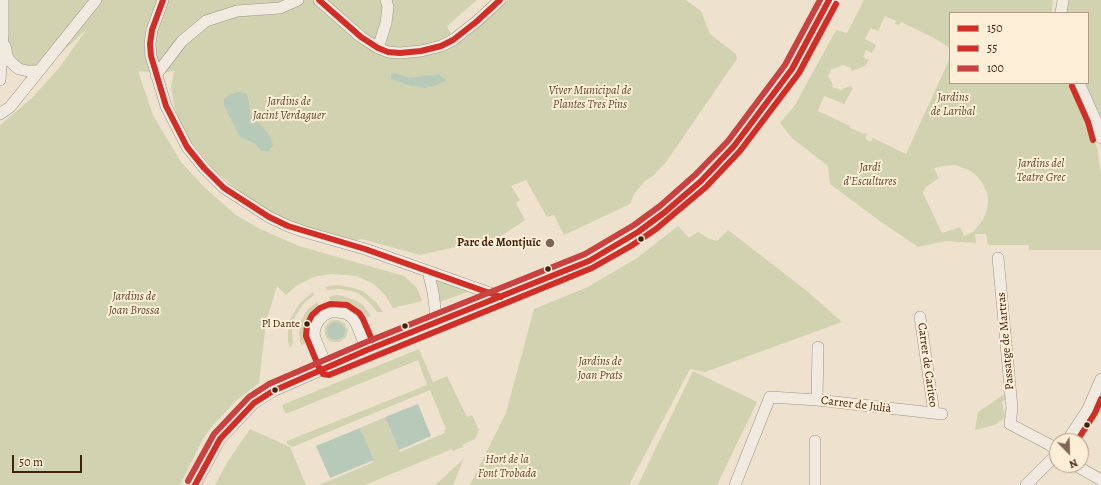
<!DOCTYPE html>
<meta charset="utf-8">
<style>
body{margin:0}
#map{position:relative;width:1101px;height:485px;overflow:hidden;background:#eee2ce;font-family:Alegreya,serif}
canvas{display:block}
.legend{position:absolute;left:949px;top:12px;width:140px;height:72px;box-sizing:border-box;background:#fceed7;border:1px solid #b29c86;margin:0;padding:5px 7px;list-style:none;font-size:12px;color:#42220d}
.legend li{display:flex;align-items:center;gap:8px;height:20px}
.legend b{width:20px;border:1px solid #b29c86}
.north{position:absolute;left:1049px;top:433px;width:40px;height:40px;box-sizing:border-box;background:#fceed7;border:1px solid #b29c86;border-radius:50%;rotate:157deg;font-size:11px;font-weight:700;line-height:16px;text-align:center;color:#42220d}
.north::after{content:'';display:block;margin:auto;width:14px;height:18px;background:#7e6551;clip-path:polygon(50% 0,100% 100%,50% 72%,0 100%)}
.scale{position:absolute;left:12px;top:455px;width:70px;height:18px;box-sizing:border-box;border:2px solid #42220d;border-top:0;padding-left:5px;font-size:12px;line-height:14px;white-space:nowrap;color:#42220d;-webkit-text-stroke:3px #fceed7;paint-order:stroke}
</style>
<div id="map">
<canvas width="1101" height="485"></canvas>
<ul class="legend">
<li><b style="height:5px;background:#d02e26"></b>150</li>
<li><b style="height:5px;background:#d02e26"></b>55</li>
<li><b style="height:5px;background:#c9423f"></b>100</li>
</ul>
<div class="north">N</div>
<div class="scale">50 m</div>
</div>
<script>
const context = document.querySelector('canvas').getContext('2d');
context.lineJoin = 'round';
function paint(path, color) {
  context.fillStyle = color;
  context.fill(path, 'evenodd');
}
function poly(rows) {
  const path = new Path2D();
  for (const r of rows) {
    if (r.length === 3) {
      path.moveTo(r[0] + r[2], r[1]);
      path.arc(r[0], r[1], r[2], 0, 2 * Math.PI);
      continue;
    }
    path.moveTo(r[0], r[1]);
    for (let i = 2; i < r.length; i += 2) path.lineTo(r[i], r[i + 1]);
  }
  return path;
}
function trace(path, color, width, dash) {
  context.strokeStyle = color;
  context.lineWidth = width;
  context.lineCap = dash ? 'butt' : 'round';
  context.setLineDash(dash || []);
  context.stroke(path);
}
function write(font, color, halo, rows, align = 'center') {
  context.font = font + ' Alegreya,serif';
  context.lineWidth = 4;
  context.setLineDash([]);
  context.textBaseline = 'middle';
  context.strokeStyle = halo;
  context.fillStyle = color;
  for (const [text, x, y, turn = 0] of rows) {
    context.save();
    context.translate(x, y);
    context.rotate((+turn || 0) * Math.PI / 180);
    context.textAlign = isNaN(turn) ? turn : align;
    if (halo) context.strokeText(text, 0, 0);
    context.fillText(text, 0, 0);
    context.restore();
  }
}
paint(poly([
 [0,0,477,0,447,26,456,44,466,38,508,0,686,0,701,11,710,34,736,54,737,59,666,162,653,176,645,181,634,194,630,204,564,235,554,215,547,217,526,180,511,186,520,200,516,203,525,220,500,237,420,255,362,239,356,240,340,237,298,225,271,213,249,199,213,169,192,143,181,126,174,105,171,87,174,71,159,73,138,71,153,115,181,162,205,188,236,215,260,229,299,246,404,276,417,288,422,301,393,308,385,295,374,284,357,276,331,274,313,277,296,286,286,295,277,286,266,322,259,383,237,400,213,425,203,439,180,485,0,485,0,125,33,97,59,68,87,29,48,65,24,67,10,56],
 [864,0,1053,0,1052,13,950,13,950,48,934,38,901,22,899,25,895,24,896,21,885,16,878,31,871,28,865,39,876,45,872,53,866,50,863,57,869,60,865,66,852,71,851,68,843,65,833,69,832,68,828,76,833,85,832,87,841,90,850,86,853,88,844,104,824,96,818,111,850,126,850,128,864,134,864,133,867,134,865,139,871,142,873,138,906,154,950,58,950,83,1069,83,1086,125,1097,147,1101,175,1101,250,1029,250,1029,245,988,245,986,234,975,234,976,243,946,241,918,247,877,219,830,184,828,166,792,138,780,123,795,105,836,30,847,33],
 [955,165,969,170,976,175,983,184,987,193,988,200,987,209,983,220,973,232,964,236,960,227,942,233,923,193,926,187,939,178,934,168,944,166],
 [1069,0,1101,0,1101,119,1086,83,1088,83,1088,13,1067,13],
 [678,226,689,238,698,232,710,239,717,241,728,230,807,291,842,322,705,372,690,369,629,485,470,485,506,413,534,309,588,287,637,258],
 [437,279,468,288,467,292,440,302,435,281],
 [337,285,354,288,363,291,376,302,383,312,377,312,367,300,356,292,340,289,327,290,325,287],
 [313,292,314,295,303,304,295,317,292,331,293,343,290,348,288,342,288,332,290,319,300,303],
 [335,295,343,296,357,301,363,305,371,316,367,318,358,309,348,303,331,302,329,297],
 [317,302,319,308,312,314,307,325,305,332,306,343,301,345,299,333,301,321,307,310],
 [334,320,338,320,344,323,348,330,346,337,340,342,333,342,329,341,325,335,325,327,330,321],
 [333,323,339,323,342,338,340,339,337,340,327,332,329,327],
 [419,349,433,382,447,376,467,417,472,415,479,430,475,439,462,445,463,447,453,451,452,449,365,485,319,485,374,462,360,428,385,417,400,452,445,433,444,430,446,429,430,390,292,447,287,444,287,441,427,385,418,360,288,413,285,413,282,405],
 [693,371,757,402,717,485,638,485],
 [1006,393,1007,398,1002,402,1005,417,995,425,975,430,978,412],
 [250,429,290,447,306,485,215,485,228,461],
 [464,458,453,485,435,485,455,467]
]), '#d1d2af');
paint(poly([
 [395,73,410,78,427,75,430,76,438,74,440,75,441,77,446,79,446,81,442,82,433,87,429,86,425,88,416,86,411,86,391,79,391,74],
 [238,92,245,93,247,95,249,101,250,115,264,128,270,136,273,145,269,151,262,151,254,143,240,137,227,112,224,105,224,99,229,95],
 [336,331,9],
 [418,404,431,436,399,450,385,417],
 [360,428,374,460,330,478,316,446]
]), '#b7caba');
trace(poly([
 [938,91,939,91]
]), '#b7caba', 3);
const minor = poly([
 [163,0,152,30,150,44,151,56,166,106,187,147,204,168,224,188,269,217,288,226,305,232,365,249,501,297],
 [319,0,361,37,378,48,388,52,400,53,421,51,441,46,453,40,476,22,500,0],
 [1061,13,1063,0],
 [5,46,8,59,15,66,19,69,28,71,39,71],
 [378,48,386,23,388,7,386,0],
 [156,75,182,41,206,21,237,11,280,8,298,0],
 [0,80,3,35,3,0],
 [1079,83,1095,119,1101,138],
 [0,114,10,107,96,0],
 [998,258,1012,408,1010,424,1050,445,1057,451],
 [428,271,433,292,435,308,435,323],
 [920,317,934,413],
 [327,367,316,341,314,334,315,327,319,320,324,315,331,312,338,312,345,313,352,317,356,323,367,350],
 [817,400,818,347],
 [1067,441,1088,409,1101,379],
 [1075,465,1101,480],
 [195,485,220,439,254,403,273,391,367,350,589,261,638,232,665,212,701,181,734,146,792,69,829,0],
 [735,485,770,397,817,400,942,414],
 [815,485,815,441],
 [1026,485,1057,454]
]);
trace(minor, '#9f9486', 12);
trace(minor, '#f0eae0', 11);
trace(poly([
 [163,0,152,30,150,44,151,56,166,106,187,147,204,168,224,188,269,217,288,226,365,249,501,297],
 [319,0,361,37,378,48,388,52,400,53,421,51,441,46,453,40,476,22,500,0],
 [195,485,220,439,254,403,273,391,367,350,589,261,638,232,665,212,701,181,734,146,792,69,829,0]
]), '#d02e26', 6);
trace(poly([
 [1072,86,1088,122,1093,140],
 [372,340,363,319,359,313,347,305,330,304,320,308,312,315,307,325,306,336,320,370,323,374,329,375,592,268,631,246,656,229,706,187,740,151,799,73,836,4],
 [1077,441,1095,413,1101,399]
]), '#d02e26', 6);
trace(poly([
 [188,481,214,434,249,397,269,384,364,343,585,254,634,225,660,206,695,175,728,141,785,65,820,0]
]), '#c9423f', 6);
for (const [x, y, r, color] of [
 [641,239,3.5,"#42220d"],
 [550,243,5,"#7e6551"],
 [548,269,3.5,"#42220d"],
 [307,324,3.5,"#42220d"],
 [405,326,3.5,"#42220d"],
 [275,390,3.5,"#42220d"],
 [1087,425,3.5,"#42220d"]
]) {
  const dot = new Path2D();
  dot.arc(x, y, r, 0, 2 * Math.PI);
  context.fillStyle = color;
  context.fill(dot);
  trace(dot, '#fceed7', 1.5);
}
write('11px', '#42220d', '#fceed7', [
 ["Pl Dante",300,324]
], 'right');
write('italic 12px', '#604b2f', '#fceed7', [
 ["Viver Municipal de",590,91],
 ["Plantes Tres Pins",590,105],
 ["Jardins",953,98],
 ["de Laribal",953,112],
 ["Jardins de",289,102],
 ["Jacint Verdaguer",289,116],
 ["Jardins del",1041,164],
 ["Teatre Grec",1041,178],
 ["Jardí",870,168],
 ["d'Escultures",870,182],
 ["Jardins de",134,297],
 ["Joan Brossa",134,311],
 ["Jardins de",600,362],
 ["Joan Prats",600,376],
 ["Hort de la",507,460],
 ["Font Trobada",507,474]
]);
write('bold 12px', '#42220d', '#fceed7', [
 ["Parc de Montjuïc",541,243]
], 'right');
write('12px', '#42220d', '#fceed7', [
 ["Passatge de Martras",1006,341,-95],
 ["Carrer de Cariteo",927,365,82],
 ["Carrer de Julià",856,405,7]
]);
</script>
